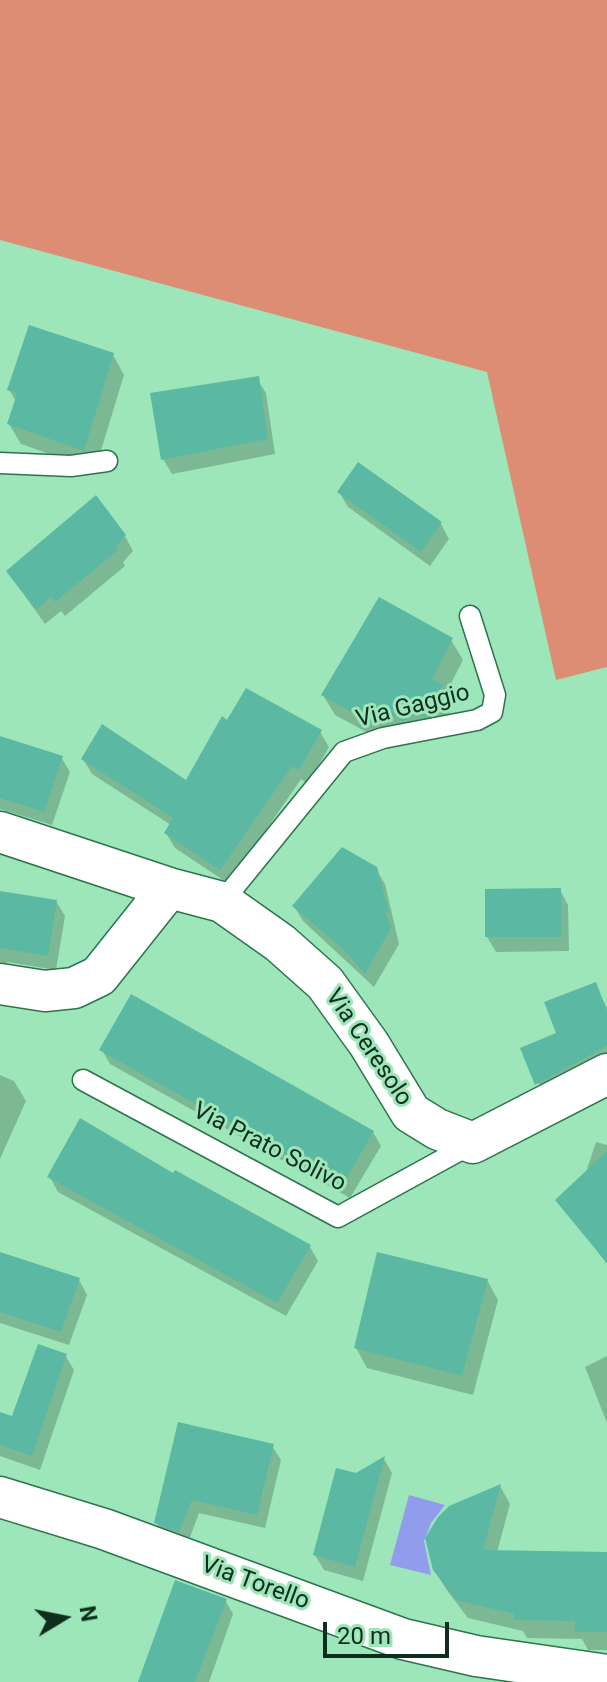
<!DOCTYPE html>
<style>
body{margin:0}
#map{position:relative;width:607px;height:1682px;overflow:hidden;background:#9de6ba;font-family:Roboto,sans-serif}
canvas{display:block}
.north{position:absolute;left:24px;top:1578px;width:80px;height:80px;-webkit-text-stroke:6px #9de6ba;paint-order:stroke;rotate:80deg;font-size:22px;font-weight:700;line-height:32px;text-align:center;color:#102e1e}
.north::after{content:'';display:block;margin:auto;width:28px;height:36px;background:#102e1e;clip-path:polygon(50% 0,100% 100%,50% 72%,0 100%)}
.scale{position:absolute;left:323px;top:1622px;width:126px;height:36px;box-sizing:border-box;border:4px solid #102e1e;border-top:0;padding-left:10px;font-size:24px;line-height:28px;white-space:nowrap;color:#102e1e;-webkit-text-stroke:6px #9de6ba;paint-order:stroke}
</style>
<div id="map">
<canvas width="607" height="1682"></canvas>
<div class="north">N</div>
<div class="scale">20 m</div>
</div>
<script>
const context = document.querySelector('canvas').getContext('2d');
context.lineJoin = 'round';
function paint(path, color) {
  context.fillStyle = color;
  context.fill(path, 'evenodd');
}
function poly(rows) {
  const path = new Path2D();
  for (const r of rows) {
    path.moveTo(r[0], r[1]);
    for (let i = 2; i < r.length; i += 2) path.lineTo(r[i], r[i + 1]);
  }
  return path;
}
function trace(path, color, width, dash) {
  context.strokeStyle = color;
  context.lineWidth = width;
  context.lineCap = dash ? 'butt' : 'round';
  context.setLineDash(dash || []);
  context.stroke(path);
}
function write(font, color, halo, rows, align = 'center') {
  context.font = font + ' Roboto,sans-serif';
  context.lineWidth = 6;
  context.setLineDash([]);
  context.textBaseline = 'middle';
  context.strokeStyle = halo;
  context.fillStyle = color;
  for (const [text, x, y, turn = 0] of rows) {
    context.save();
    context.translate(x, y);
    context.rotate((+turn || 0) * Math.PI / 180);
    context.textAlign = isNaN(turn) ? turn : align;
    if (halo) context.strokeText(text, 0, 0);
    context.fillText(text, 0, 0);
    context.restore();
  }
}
paint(poly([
 [0,0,607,0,607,667,556,680,487,372,0,240]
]), '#de8d75');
paint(poly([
 [409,1495,445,1505,431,1523,424,1541,431,1575,390,1565]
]), '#919cec');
paint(poly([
 [113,355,124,375,95,470,21,444,9,424,16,402,9,389],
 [257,379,266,393,275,454,172,474,163,459],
 [339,492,441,524,449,539,430,566,348,507],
 [125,536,133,551,123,562,125,566,65,616,61,611,45,624,8,572],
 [451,640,463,660,446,693,453,706,436,736,383,741,335,715,323,695],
 [320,732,329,747,308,784,301,779,229,884,175,848,166,833,171,825,92,774,83,759,187,783],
 [0,738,61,757,70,772,52,825,0,809],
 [376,869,385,884,399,944,374,987,303,921,294,906],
 [560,890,568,905,569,951,496,952,487,937],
 [0,893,56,901,65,916,56,970,7,962,5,970,0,969],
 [595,984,607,1008,607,1064,546,1099,523,1049,559,1034],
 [102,1050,373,1132,381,1146,350,1198,110,1064],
 [0,1075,14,1081,26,1101,0,1159],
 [596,1142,607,1145,607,1264,558,1200,585,1175],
 [174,1176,310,1247,318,1261,286,1316,58,1192,50,1177],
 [0,1254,79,1280,87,1295,69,1345,0,1323],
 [487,1280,498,1300,473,1395,367,1368,356,1348],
 [65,1355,74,1370,40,1470,0,1456,0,1414,14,1419],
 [607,1356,607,1423,585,1367],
 [272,1446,281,1460,265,1528,199,1513,187,1545,164,1537,156,1522],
 [384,1459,392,1473,363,1581,324,1570,315,1555,357,1475],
 [500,1486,510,1504,497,1552,607,1560,607,1650,588,1650,582,1639,527,1638,523,1631,468,1618,446,1589,434,1569],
 [225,1600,233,1614,209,1682,140,1682]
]), '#0003');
paint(poly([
 [29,325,114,353,84,451,7,424,17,394,7,390],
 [259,376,268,439,161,460,150,393],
 [358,462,442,522,421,552,337,492],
 [96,495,126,535,115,547,118,550,55,602,51,597,36,610,6,571],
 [379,597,453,638,432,679,443,685,425,717,415,715,403,721,380,708,371,723,321,695],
 [246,688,322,730,299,770,292,766,220,870,164,833,173,818,81,759,102,724,186,780,222,716,227,720],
 [0,736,63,756,44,812,0,798],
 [342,847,377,867,389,912,386,913,391,928,365,974,342,948,292,906],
 [561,888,561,937,485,937,485,889],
 [0,891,57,900,48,956,0,948],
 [596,982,607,1011,607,1046,535,1085,520,1048,556,1033,544,1002],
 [131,994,374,1131,342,1186,99,1050],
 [80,1118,173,1173,175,1170,311,1245,277,1303,47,1177],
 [607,1151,607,1263,555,1200],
 [0,1252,80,1278,61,1332,0,1312],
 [377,1252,488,1279,462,1376,354,1348],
 [38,1344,67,1354,32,1456,0,1445,0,1412,12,1416],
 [178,1422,274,1444,257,1515,192,1500,179,1532,154,1523],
 [385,1456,355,1567,313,1555,336,1468,356,1473],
 [501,1484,483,1550,607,1552,607,1632,575,1632,575,1621,514,1620,514,1614,456,1600,433,1570,425,1538,438,1517,449,1506],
 [175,1580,227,1599,195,1682,138,1682]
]), '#5ab8a3');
const lane = poly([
 [0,463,71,466,107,461],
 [222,902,344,752,383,738,477,720,492,712,495,695,470,616],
 [83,1080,338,1217,473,1143]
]);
const street = poly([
 [0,832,169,888,222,902,280,943,325,983,369,1044,411,1113,437,1129,473,1143,607,1074],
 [0,984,45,991,74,988,99,976,169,888],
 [0,1497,104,1529,403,1639,476,1656,607,1675]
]);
trace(lane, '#2c744e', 23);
trace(street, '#2c744e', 43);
trace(lane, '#fff', 20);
trace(street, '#fff', 40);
write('24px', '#102e1e', '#9de6ba', [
 ["Via Gaggio",413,707,-14],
 ["Via Ceresolo",368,1048,56],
 ["Via Prato Solivo",269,1148,27],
 ["Via Torello",255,1584,20]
]);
</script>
